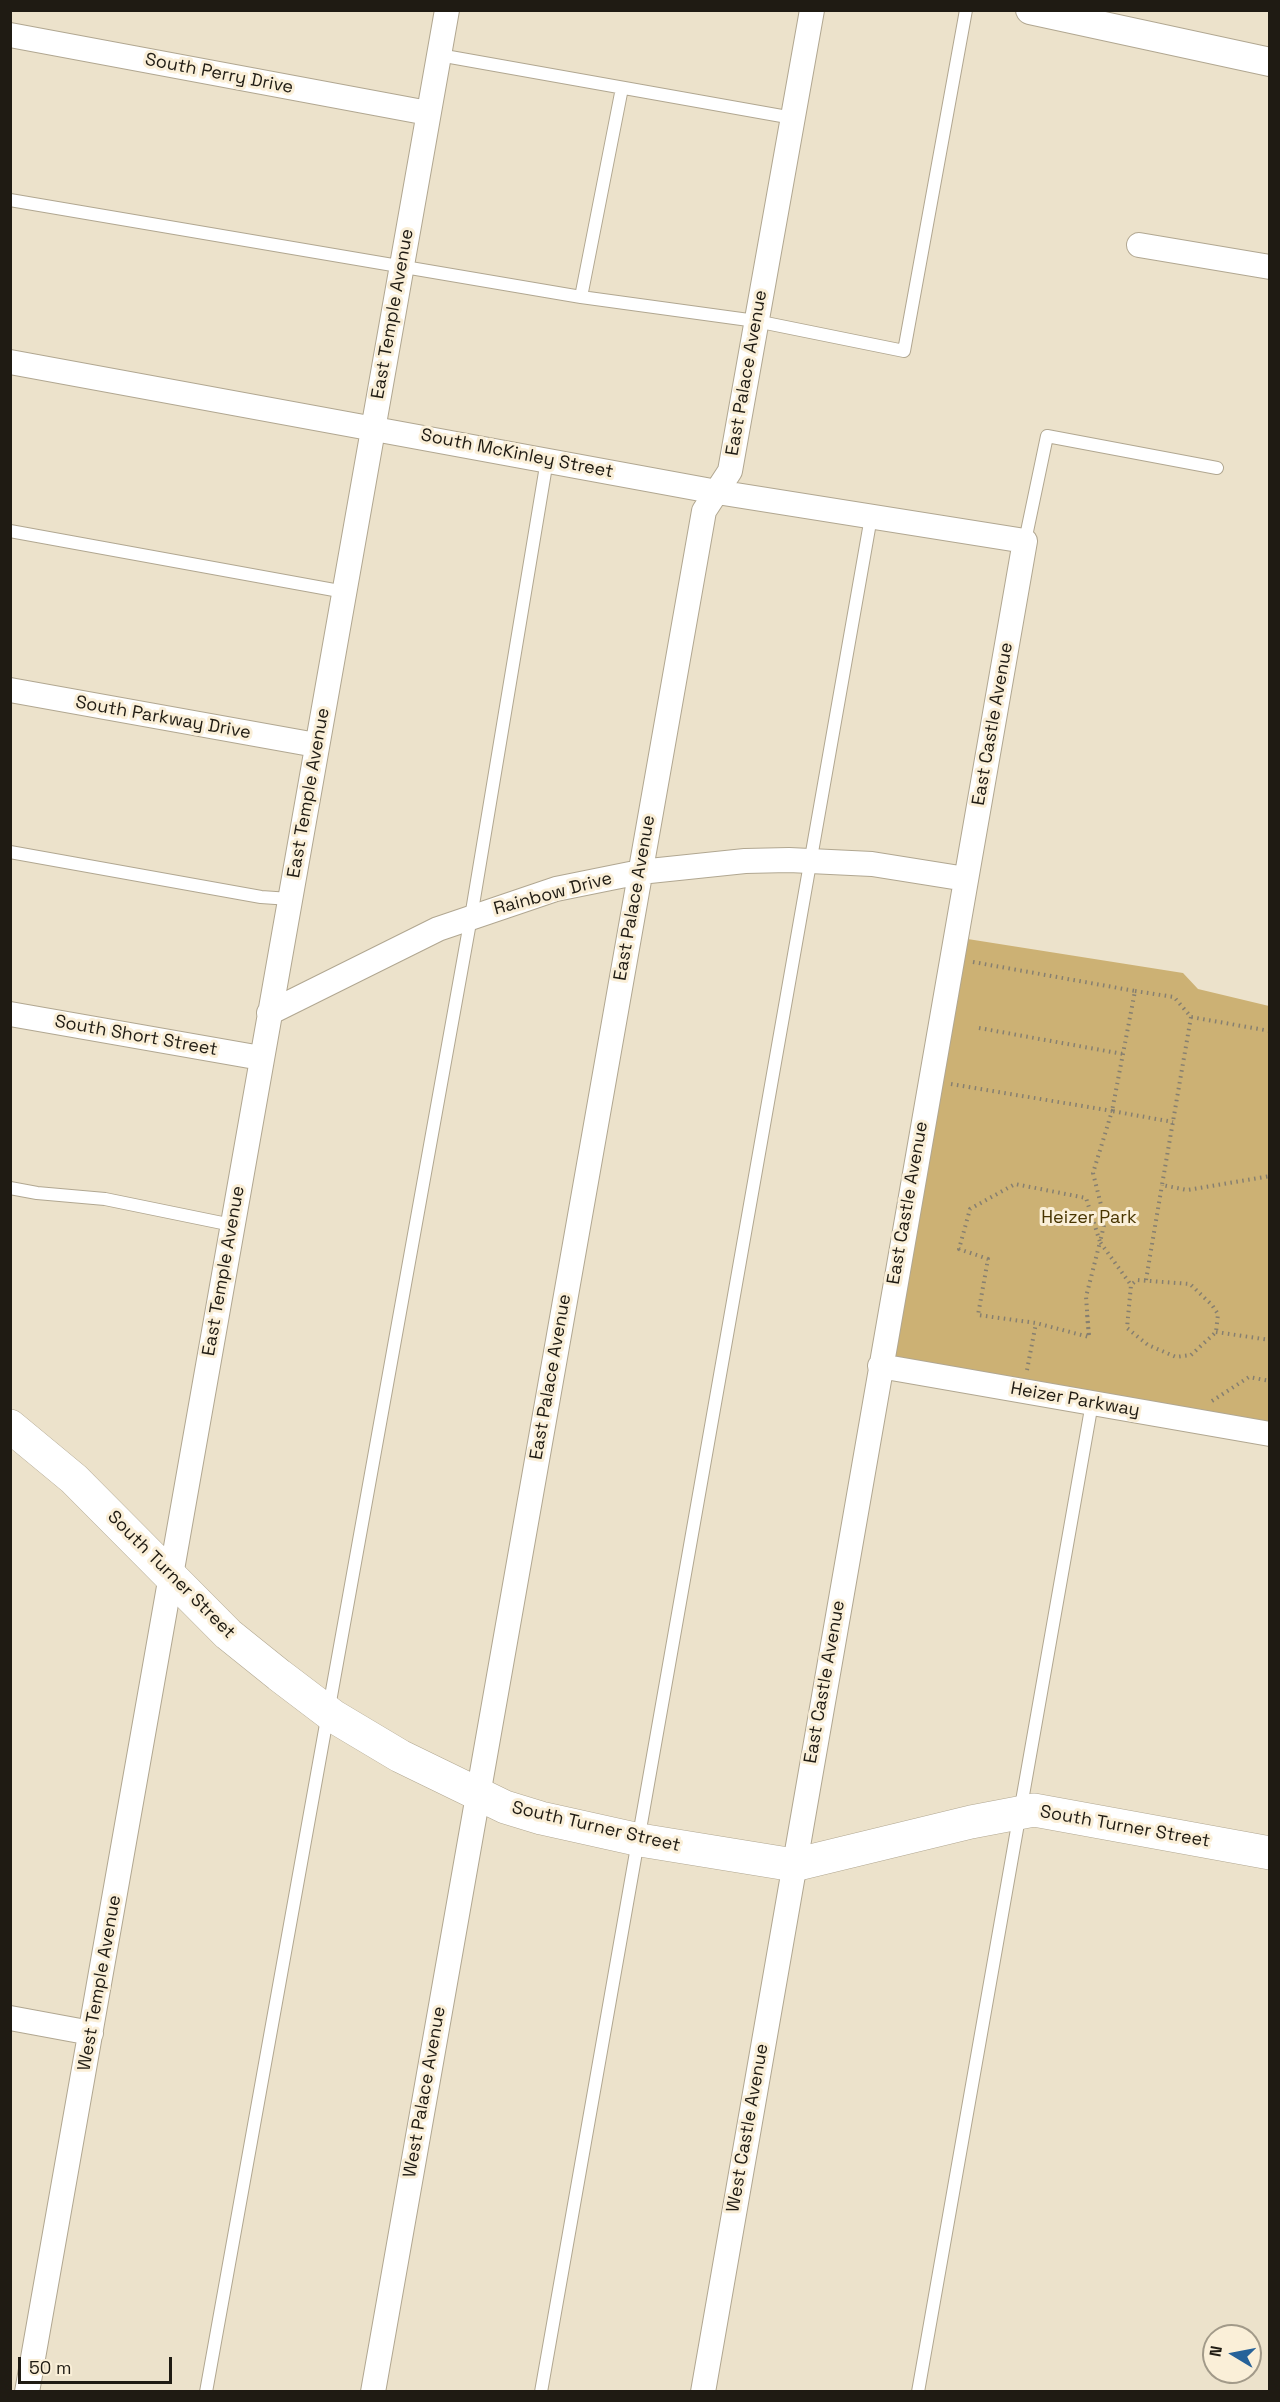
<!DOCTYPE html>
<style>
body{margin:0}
#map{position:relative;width:1280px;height:2402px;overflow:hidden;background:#ece2cb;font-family:"Space Grotesk",sans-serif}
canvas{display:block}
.frame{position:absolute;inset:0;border:12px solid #1f1b13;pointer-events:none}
.north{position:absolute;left:1202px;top:2324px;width:60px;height:60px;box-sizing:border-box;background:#faefd8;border:2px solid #a29a89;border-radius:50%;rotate:280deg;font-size:16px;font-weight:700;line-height:24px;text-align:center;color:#1f1b13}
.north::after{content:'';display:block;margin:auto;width:21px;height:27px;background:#266299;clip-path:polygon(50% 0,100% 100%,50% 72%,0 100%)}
.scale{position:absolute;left:18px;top:2357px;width:154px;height:27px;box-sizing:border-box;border:3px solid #1f1b13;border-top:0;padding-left:8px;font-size:18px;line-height:21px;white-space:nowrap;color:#1f1b13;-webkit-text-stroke:4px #faefd8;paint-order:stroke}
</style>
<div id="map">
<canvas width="1280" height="2402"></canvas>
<div class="frame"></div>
<div class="north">N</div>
<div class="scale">50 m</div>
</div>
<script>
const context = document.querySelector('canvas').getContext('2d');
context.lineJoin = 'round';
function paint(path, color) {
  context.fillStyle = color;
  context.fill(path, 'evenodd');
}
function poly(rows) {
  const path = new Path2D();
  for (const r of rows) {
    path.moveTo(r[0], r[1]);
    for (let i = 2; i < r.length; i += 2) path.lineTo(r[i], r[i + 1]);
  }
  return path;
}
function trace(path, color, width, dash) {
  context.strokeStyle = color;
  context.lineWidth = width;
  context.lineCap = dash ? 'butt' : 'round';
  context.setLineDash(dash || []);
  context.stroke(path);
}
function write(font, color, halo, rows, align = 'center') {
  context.font = font + ' "Space Grotesk",sans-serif';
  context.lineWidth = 6;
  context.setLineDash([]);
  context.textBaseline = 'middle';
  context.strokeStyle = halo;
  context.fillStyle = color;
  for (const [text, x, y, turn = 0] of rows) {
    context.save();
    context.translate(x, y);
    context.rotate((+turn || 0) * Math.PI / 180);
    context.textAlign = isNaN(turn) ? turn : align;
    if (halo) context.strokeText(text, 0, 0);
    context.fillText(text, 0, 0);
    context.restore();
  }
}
paint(poly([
 [955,937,1183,973,1198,989,1269,1006,1269,1434,880,1366]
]), '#ccb174');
const service = poly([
 [439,55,793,118],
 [10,200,581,297,756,321,904,351,966,10],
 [581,297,622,88],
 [10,531,345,592],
 [1025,541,1047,436,1217,468],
 [10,852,261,897,290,899],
 [10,1188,37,1193,105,1199,232,1225],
 [206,2392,471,917,547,460],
 [541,2392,871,517],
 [918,2392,1092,1403]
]);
const minor = poly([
 [10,35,428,113],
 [1139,245,1270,267],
 [10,362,717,492,1025,541,703,2392],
 [10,690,316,745],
 [269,1013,438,929,556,889,640,872,745,861,789,860,872,864,966,879],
 [10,1014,261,1058],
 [880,1366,1270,1434],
 [10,2018,91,2033],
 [27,2392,447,10],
 [373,2392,704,511,730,471,812,10]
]);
const tertiary = poly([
 [1030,10,1270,62]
]);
const secondary = poly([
 [10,1426,74,1479,228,1634,279,1675,333,1716,400,1756,505,1807,541,1818,640,1840,794,1865,971,1822,1034,1810,1270,1853]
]);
trace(service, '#b1a791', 14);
trace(minor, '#b1a791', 26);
trace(tertiary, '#b1a791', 30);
trace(secondary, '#b1a791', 34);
trace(poly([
 [973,962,1135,991,1112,1111,1173,1122],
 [1135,991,1174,997,1191,1017,1270,1031],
 [1191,1017,1162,1185,1187,1190,1270,1176],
 [979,1028,1123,1054],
 [951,1084,1112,1111,1093,1173,1105,1221,1100,1242,1131,1285,1127,1328,1148,1345,1176,1357,1191,1355,1216,1332,1218,1314,1212,1305,1190,1284,1137,1280,1131,1285],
 [1146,1280,1162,1185],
 [1087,1315,1089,1337,1086,1297,1100,1242,1086,1198,1015,1184,970,1209,959,1249,988,1259,978,1315,1036,1323,1089,1337],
 [1216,1332,1270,1340],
 [1027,1370,1036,1323],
 [1212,1401,1249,1377,1270,1381]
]), '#867f70', 4, [1.5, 4.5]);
trace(service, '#fff', 12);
trace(minor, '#fff', 24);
trace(tertiary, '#fff', 28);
trace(secondary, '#fff', 33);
write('18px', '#1f1b13', '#faefd8', [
 ["South Perry Drive",219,74,11],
 ["East Temple Avenue",393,314,-80],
 ["East Palace Avenue",747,373,-80],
 ["South McKinley Street",517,454,11],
 ["South Parkway Drive",163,718,10],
 ["East Castle Avenue",993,724,-80],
 ["East Temple Avenue",309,793,-80],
 ["Rainbow Drive",553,894,-15],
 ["East Palace Avenue",635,898,-80],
 ["South Short Street",136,1036,10],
 ["East Castle Avenue",908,1203,-80],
 ["East Temple Avenue",224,1271,-80],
 ["East Palace Avenue",551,1377,-80],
 ["Heizer Parkway",1075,1400,10],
 ["South Turner Street",171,1575,45],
 ["East Castle Avenue",825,1682,-80],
 ["South Turner Street",596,1827,13],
 ["South Turner Street",1125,1827,10],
 ["West Temple Avenue",100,1983,-80],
 ["West Palace Avenue",425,2092,-80],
 ["West Castle Avenue",748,2128,-80]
]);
write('18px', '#483500', '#faefd8', [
 ["Heizer Park",1089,1218]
]);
</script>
